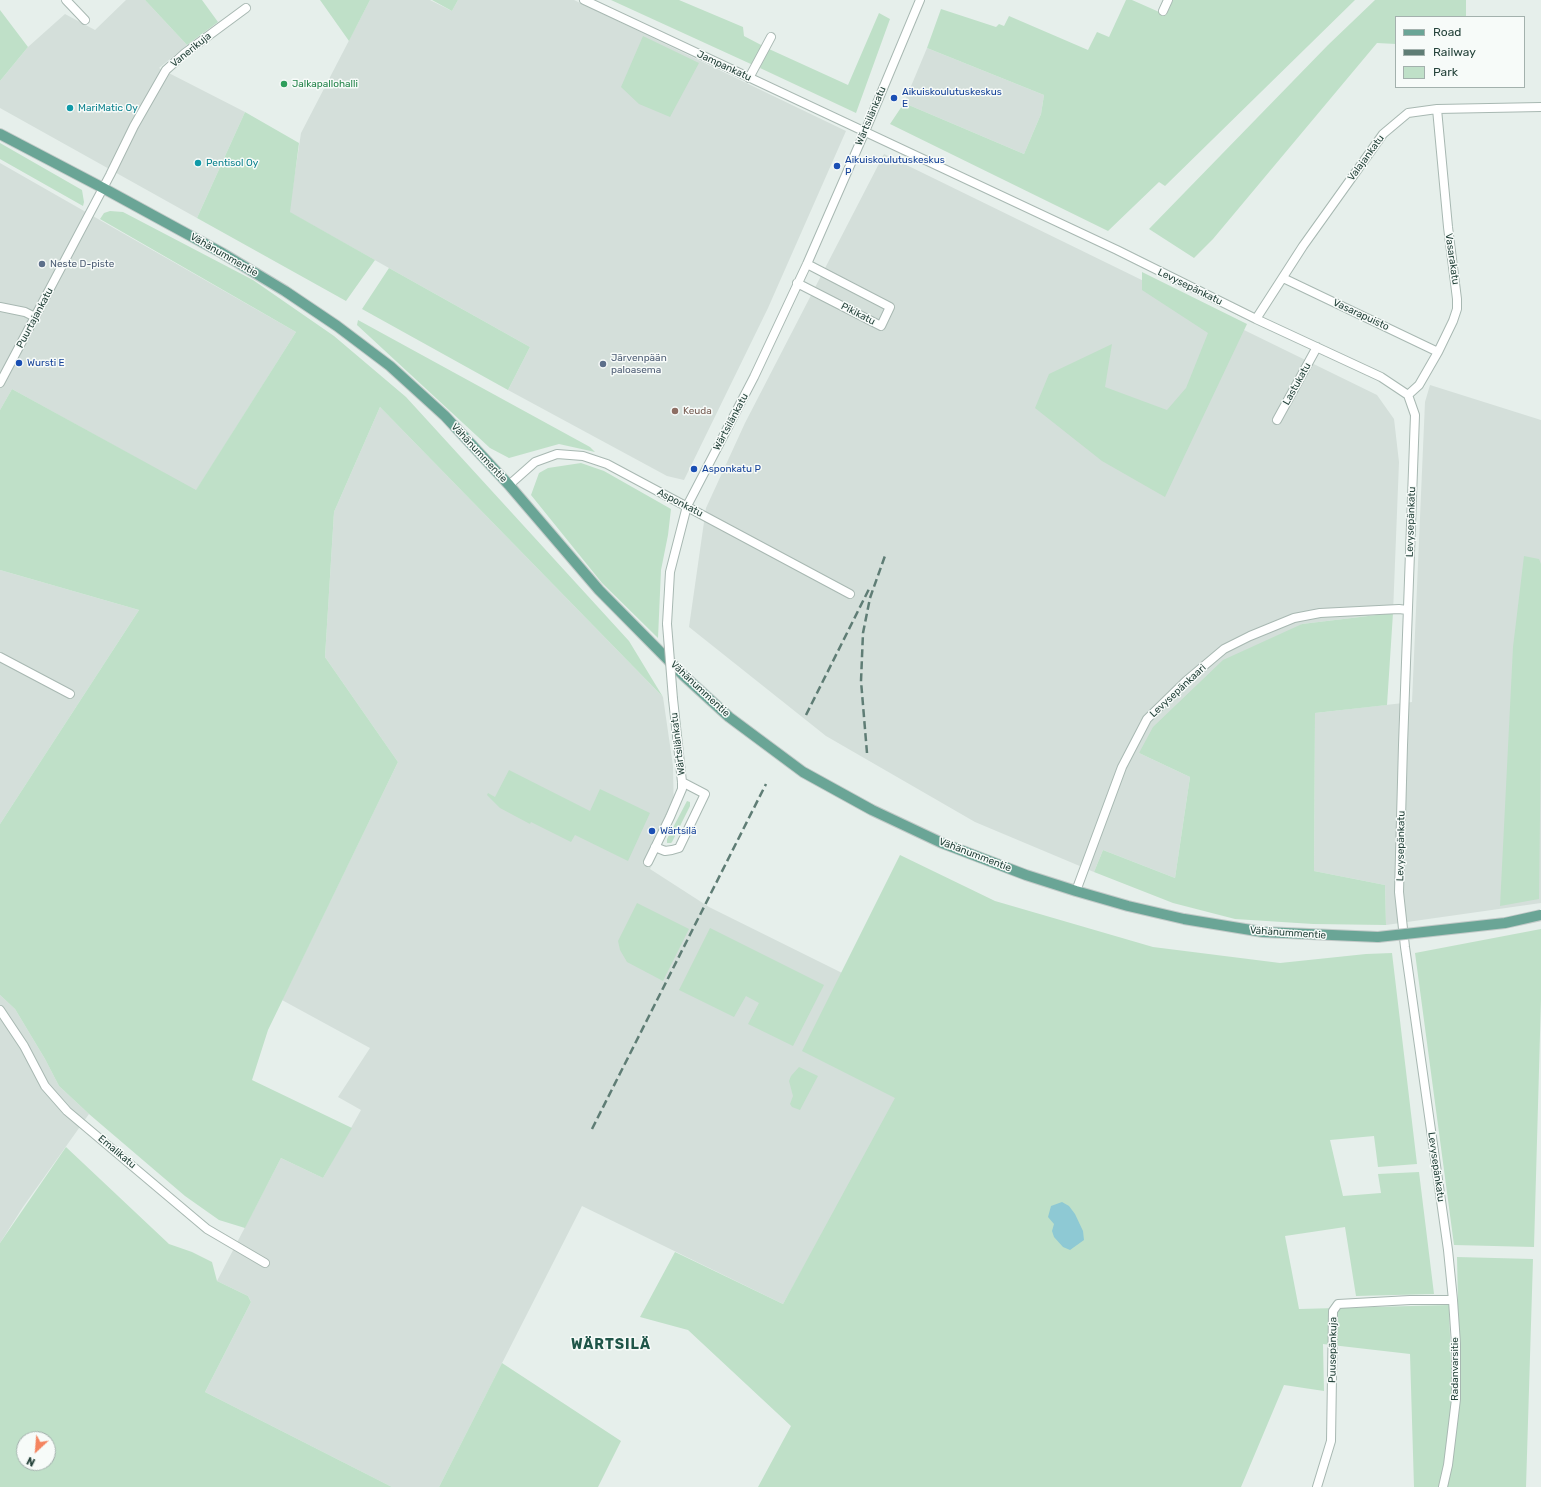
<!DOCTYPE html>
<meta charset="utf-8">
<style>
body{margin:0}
#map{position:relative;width:1541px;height:1487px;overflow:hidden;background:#e6efeb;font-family:Rubik,sans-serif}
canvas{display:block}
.legend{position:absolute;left:1395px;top:16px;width:130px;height:72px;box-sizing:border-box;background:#f7fbf9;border:1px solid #a3b1ad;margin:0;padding:5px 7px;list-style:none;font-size:12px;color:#24423a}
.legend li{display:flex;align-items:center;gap:8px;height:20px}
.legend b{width:20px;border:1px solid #a3b1ad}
.north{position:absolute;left:16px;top:1431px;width:40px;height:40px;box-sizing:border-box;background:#f7fbf9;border:1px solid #a3b1ad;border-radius:50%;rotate:206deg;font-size:11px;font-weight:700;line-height:16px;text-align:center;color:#24423a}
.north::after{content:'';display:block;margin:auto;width:14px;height:18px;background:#f4845f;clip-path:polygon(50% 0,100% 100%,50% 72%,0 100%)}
</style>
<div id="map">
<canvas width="1541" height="1487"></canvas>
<ul class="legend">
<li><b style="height:5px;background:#6aa596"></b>Road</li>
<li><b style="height:5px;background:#5f7d75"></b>Railway</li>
<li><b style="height:11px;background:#bfe0c8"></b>Park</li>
</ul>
<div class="north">N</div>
</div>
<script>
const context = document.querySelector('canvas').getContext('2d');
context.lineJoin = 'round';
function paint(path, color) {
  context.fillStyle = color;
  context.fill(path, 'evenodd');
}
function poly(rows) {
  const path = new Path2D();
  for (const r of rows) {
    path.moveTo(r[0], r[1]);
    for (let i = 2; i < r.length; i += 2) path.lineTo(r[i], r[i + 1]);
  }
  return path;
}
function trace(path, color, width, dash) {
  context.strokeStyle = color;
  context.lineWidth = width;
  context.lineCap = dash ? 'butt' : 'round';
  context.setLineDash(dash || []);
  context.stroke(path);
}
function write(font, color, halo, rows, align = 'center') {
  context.font = font + ' Rubik,sans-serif';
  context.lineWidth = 3;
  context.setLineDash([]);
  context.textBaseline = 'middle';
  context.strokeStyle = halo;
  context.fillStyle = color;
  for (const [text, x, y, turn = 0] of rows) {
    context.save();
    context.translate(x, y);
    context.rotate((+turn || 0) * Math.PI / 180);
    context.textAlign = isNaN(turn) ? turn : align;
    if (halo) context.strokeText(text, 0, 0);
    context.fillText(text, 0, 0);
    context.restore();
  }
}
paint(poly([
 [126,0,145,0,187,45,159,68,245,112,197,218,0,108,0,81,28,47,65,14,95,30],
 [370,0,430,0,452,11,458,0,574,0,846,131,768,308,684,480,667,476,508,390,530,347,289,212,301,133],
 [927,48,1044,95,1041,114,1024,154,904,103],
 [884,154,1377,395,1394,419,1399,462,1393,613,1302,624,1139,753,1190,777,1175,878,1103,850,1094,872,975,822,826,736,689,627,706,508,745,423],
 [0,163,296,332,196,491,12,389,0,410],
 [1430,385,1541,420,1541,903,1386,925,1385,885,1314,871,1315,713,1412,702,1425,402],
 [380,407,663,697,673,766,674,819,650,869,709,907,937,1020,901,1094,783,1304,582,1206,439,1487,392,1487,205,1392,251,1302,248,1296,217,1281,281,1158,323,1178,361,1110,338,1097,370,1048,282,1000,398,762,325,657,334,512],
 [0,570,139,610,0,824],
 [0,995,15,1009,45,1059,59,1086,89,1114,23,1207,0,1243]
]), '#d4dfda');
paint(poly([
 [145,0,202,0,218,22,187,45],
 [320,0,370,0,349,41],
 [432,0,458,0,452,11],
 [611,0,679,0,743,27,744,36,763,46,753,65],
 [1126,0,1132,0,1166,15,1173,0,1355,0,1165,186,1159,182,1108,231,890,124,904,103,1024,154,1041,114,1044,95,927,48,941,9,996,27,999,24,1004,26,1009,16,1088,50,1097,32,1109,37],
 [1375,0,1466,0,1466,17,1396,17,1396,44,1377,43,1213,239,1194,258,1149,229,1328,45],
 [0,10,28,47,0,81],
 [879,13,890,19,856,113,760,68,769,49,848,85],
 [643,36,699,63,670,117,639,104,621,87],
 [245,112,299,143,290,212,375,260,346,301,197,218],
 [0,143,82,190,84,202,83,206,0,159],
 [110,211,123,212,253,280,334,336,406,397,629,641,663,697,380,407,334,512,325,657,398,762,268,1030,252,1080,352,1128,323,1178,281,1158,245,1228,219,1220,185,1196,89,1114,59,1086,45,1059,15,1009,0,995,0,824,139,610,0,570,0,410,12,389,196,490,296,332,100,219,104,213],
 [389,268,530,347,508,390,362,309],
 [1142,272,1247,324,1165,497,1102,461,1035,408,1049,374,1112,344,1105,387,1167,410,1186,388,1208,333,1142,290],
 [358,320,590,447,595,452,559,444,509,458,490,448,357,325],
 [581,463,604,471,671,509,668,535,661,570,658,638,602,583,531,495,539,473,548,468],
 [1524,556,1539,559,1541,564,1541,732,1539,899,1500,906,1513,647],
 [1393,613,1387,705,1315,713,1314,871,1385,885,1386,925,1313,924,1235,919,1173,903,1094,872,1103,850,1175,878,1190,777,1139,753,1153,727,1223,660,1302,624],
 [509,770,590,811,600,789,650,813,628,861,575,835,571,842,531,822,530,824,500,808,487,795,488,793,495,797],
 [687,801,690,802,690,806,672,842,671,843,667,843,667,839],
 [900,855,995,901,1153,947,1280,963,1366,954,1392,953,1417,1164,1378,1167,1374,1136,1330,1140,1343,1196,1381,1193,1378,1174,1419,1172,1434,1294,1356,1296,1345,1227,1285,1236,1299,1309,1449,1305,1452,1398,1444,1462,1439,1487,1414,1487,1410,1354,1323,1344,1324,1391,1284,1385,1241,1487,758,1487,791,1426,688,1330,640,1317,675,1252,783,1304,895,1098,802,1051],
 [637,903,689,929,663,981,627,962,620,950,618,941],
 [710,928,824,985,793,1046,748,1024,759,1003,746,996,734,1017,679,990],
 [1541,929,1541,999,1534,1247,1454,1245,1415,953],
 [799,1067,818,1076,800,1110,792,1107,790,1104,793,1096,789,1081,791,1076],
 [66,1147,169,1244,192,1252,212,1262,217,1281,248,1296,251,1302,205,1392,392,1487,0,1487,0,1243],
 [24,1439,48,1439,48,1463,24,1463],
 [1457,1257,1533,1259,1526,1487,1447,1487,1460,1399],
 [502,1363,621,1441,598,1487,439,1487]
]), '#bfe0c8');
paint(poly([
 [1062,1202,1069,1206,1075,1214,1083,1231,1084,1240,1070,1250,1063,1247,1054,1237,1052,1231,1054,1224,1048,1217,1051,1206]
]), '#8ec9d4');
const minor = poly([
 [66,0,85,20],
 [584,0,1117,250,1256,319,1381,377,1408,395,1415,415,1403,745,1399,892,1405,947,1448,1250,1453,1300,1456,1344,1456,1399,1448,1465,1443,1487],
 [1163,11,1168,0],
 [749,78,771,37],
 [1283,278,1438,352],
 [797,283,881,326,890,307,807,264],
 [0,307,25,312,35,317],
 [1256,319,1303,246,1383,134,1408,113,1437,109,1541,107],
 [0,383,110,175,134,126,166,70,185,53,246,8],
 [1408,395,1419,385,1438,352,1453,321,1457,309,1457,299,1448,227,1437,109],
 [1277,420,1317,347],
 [509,485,535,462,557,454,583,456,607,464,850,594],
 [667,624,670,572,687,506,754,377,807,264,869,122,920,0],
 [0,657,70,694],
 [655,847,665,851,672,850,679,848,705,794,682,782],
 [648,862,670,817,682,789,682,782,673,699],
 [1076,891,1122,767,1147,719,1186,681,1224,649,1250,636,1294,618,1320,613,1399,609,1407,610],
 [0,1010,24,1046,45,1086,67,1111,207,1229,265,1263],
 [1317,1487,1331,1441,1333,1311,1338,1304,1410,1300,1453,1300]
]);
const major = poly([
 [0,134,103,188,222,253,285,291,337,326,390,366,445,416,509,485,599,590,683,675,729,717,803,772,872,810,942,843,1026,875,1076,891,1128,906,1184,919,1263,932,1378,937]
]);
trace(minor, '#a8b8b2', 10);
trace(major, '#c2cac8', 12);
trace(minor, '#fff', 8);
trace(major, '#6aa596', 10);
trace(poly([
 [806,715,869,589],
 [867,753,861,681,863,633,870,598,886,553],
 [592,1129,766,784]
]), '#5f7d75', 2.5, [8, 4]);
const minorBridge = poly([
 [667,624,673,699]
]);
const majorBridge = poly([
 [1378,937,1505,923,1541,915]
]);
trace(minorBridge, '#a8b8b2', 10, []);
trace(majorBridge, '#c2cac8', 12, []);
trace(minorBridge, '#fff', 8);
trace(majorBridge, '#6aa596', 10);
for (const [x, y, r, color] of [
 [284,84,4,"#2e9e5b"],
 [894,98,4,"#1a4fb4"],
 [70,108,4,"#0f9aa8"],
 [198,163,4,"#0f9aa8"],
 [837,166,4,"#1a4fb4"],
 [42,264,4,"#5c6f8a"],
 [19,363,4,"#1a4fb4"],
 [603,364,4,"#5c6f8a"],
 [675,411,4,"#8d6e63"],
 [694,469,4,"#1a4fb4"],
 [652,831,4,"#1a4fb4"]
]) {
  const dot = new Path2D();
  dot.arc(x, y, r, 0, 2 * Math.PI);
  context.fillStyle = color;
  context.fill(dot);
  trace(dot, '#f7fbf9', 1.5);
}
write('10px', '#24423a', '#f7fbf9', [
 ["Vanerikuja",191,50,-39],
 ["Jampankatu",724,66,25],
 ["Wärtsilänkatu",871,116,-67],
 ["Valajankatu",1366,158,-54],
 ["Vähänummentie",224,255,30],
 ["Vasarakatu",1452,259,82],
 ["Levysepänkatu",1190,287,26],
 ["Pikikatu",858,314,27],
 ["Vasarapuisto",1361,315,25],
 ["Puurtajankatu",35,318,-62],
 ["Lastukatu",1297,384,-61],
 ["Wärtsilänkatu",731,422,-62],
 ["Vähänummentie",479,453,47],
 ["Asponkatu",680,503,27],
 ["Levysepänkatu",1411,522,-88],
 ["Vähänummentie",700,689,43],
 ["Levysepänkaari",1178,691,-43],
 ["Wärtsilänkatu",678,744,-97],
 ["Levysepänkatu",1401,846,-89],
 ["Vähänummentie",975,855,21],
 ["Vähänummentie",1288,933,4],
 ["Emalikatu",117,1152,40],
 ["Levysepänkatu",1436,1167,82],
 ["Puusepänkuja",1333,1350,-89],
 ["Radanvarsitie",1455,1369,-90]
]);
write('10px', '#27864d', '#f7fbf9', [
 ["Jalkapallohalli",292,84]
], 'left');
write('10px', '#164399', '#f7fbf9', [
 ["Aikuiskoulutuskeskus",902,92],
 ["E",902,104],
 ["Aikuiskoulutuskeskus",845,160],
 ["P",845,172],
 ["Wursti E",27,363],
 ["Asponkatu P",702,469],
 ["Wärtsilä",660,831]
], 'left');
write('10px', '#0d838f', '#f7fbf9', [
 ["MariMatic Oy",78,108],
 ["Pentisol Oy",206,163]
], 'left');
write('10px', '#4e5e75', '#f7fbf9', [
 ["Neste D-piste",50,264],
 ["Järvenpään",611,358],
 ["paloasema",611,370]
], 'left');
write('10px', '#785e54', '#f7fbf9', [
 ["Keuda",683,411]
], 'left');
context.letterSpacing = '1px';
write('bold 14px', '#1f5548', '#f7fbf9', [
 ["WÄRTSILÄ",611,1345]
]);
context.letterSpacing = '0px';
</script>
